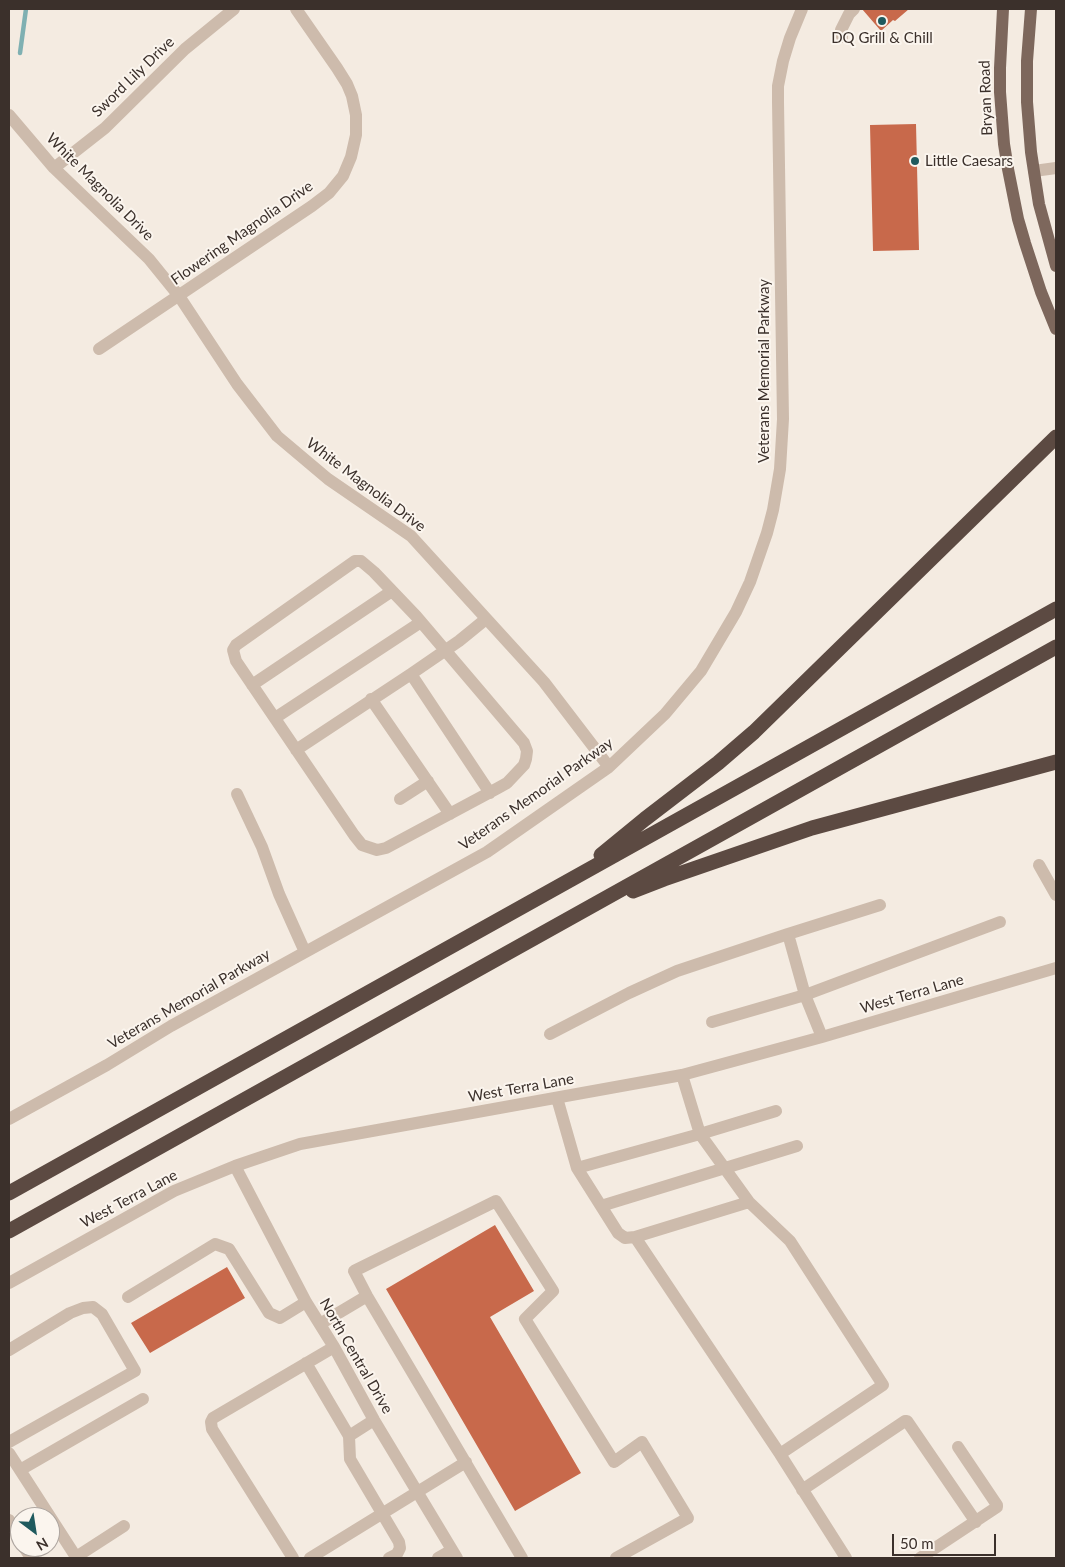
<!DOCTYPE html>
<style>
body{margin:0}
#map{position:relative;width:1065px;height:1567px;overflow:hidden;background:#f4ebe1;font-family:Lato,sans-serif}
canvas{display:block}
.frame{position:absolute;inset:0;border:10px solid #3b302b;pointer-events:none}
.north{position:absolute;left:10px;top:1507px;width:50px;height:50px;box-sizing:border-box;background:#fbf5ee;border:1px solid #aea6a0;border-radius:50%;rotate:149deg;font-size:14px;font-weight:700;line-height:20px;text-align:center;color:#3b302b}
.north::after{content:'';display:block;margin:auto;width:18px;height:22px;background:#1f5a5e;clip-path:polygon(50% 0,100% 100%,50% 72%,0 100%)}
.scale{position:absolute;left:892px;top:1534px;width:104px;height:22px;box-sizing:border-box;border:2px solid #3b302b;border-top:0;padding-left:6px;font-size:15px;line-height:18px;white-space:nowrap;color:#3b302b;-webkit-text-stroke:4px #fbf5ee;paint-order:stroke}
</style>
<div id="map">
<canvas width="1065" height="1567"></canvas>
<div class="frame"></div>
<div class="north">N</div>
<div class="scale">50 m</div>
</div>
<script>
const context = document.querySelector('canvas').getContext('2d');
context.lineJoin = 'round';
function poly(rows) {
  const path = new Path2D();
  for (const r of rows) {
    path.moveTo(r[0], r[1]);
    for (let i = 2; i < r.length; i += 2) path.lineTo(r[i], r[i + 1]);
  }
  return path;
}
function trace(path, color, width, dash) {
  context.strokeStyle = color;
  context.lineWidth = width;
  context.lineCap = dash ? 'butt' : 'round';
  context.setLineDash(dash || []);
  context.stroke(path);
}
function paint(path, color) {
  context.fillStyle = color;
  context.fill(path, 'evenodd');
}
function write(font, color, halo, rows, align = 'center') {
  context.font = font + ' Lato,sans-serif';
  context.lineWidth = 4;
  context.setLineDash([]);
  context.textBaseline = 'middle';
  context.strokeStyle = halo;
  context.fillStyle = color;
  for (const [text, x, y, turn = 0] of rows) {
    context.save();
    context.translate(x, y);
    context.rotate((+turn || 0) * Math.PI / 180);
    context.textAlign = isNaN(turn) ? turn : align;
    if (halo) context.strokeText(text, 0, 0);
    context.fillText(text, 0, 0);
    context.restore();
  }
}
trace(poly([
 [20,53,26,9]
]), '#7fb0b2', 4.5);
paint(poly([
 [862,9,909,9,895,21,893,20,881,31],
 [916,124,919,250,873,251,870,125],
 [495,1225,534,1291,490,1317,581,1473,515,1511,386,1289],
 [227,1267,245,1298,150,1353,131,1323]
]), '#c8694b');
trace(poly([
 [842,37,841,30,849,14,854,9],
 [9,115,54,168,149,259,179,296,237,384,277,436,328,479,411,536,544,682,609,767],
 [54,168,105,128,185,49,234,9],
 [1034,171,1056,168],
 [99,349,312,206,329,193,343,176,351,157,356,135,356,115,352,96,347,84,337,68,296,9],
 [355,561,361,561,374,572,416,616,524,743,527,751,526,759,524,765,507,783,498,788,386,848,377,850,362,845,354,835,236,661,233,650,236,645,355,561],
 [411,674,490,793],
 [252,685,392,591],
 [371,699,450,814],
 [275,718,421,622],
 [296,750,411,674,459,641,486,619],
 [237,794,262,847,279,894,305,952],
 [400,799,428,781],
 [1039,865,1056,895],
 [880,905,788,934,805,995,1000,922],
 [712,1022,805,995,822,1037],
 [550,1034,629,993,677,971,788,934],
 [557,1098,577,1168,618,1233,625,1238,635,1237,749,1202,700,1134,682,1075],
 [9,1119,107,1065,171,1026,487,852,609,767,665,714,701,671,736,612,750,582,767,533,773,510,780,469,783,419,778,102,778,86,783,61,790,38,802,9],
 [235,1166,306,1302,334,1347,374,1420,457,1558],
 [577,1168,700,1134,776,1111],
 [601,1206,797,1146],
 [635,1237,780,1454,883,1385,790,1241,749,1202],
 [9,1283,174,1191,235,1166,300,1144,682,1075,822,1037,1056,968],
 [128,1297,215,1244,229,1249,269,1313,280,1318,306,1302],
 [320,1324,367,1296],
 [9,1350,70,1313,83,1308,93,1307,102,1314,135,1371,9,1442],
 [306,1363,349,1436,350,1459,399,1542,400,1548,397,1554,389,1558],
 [349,1436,374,1420],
 [9,1453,76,1557,124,1526],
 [780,1454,846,1558],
 [20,1470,143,1399],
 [802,1490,905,1421,907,1421,976,1522],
 [9,1520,20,1540],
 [24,1547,31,1558],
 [293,1558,212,1429,211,1422,213,1418,334,1347],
 [310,1558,466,1462],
 [438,1558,452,1550],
 [522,1558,367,1296,354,1271,496,1201,553,1291,525,1319,614,1462,642,1442,688,1518,616,1558],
 [920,1558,997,1507,997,1505,958,1447]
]), '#cdbbac', 12);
trace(poly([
 [1003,9,1000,68,1000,92,1004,144,1008,169,1018,219,1025,243,1041,292,1056,329],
 [1031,9,1027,61,1027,102,1031,152,1039,204,1056,266]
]), '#7d675c', 12);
trace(poly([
 [601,855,645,819,718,763,754,732,1056,437],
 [633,891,664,879,812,828,1056,762],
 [9,1193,1056,609],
 [9,1231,1056,647]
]), '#5c4a42', 15);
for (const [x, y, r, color] of [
 [882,21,5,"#1f5a5e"],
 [915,161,5,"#1f5a5e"]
]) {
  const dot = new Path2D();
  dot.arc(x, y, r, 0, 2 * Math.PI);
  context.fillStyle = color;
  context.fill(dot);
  trace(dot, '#fbf5ee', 2);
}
write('15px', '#3b302b', '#fbf5ee', [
 ["DQ Grill & Chill",882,38],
 ["Little Caesars",925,161,"left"]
]);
write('15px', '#3b302b', '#fbf5ee', [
 ["Sword Lily Drive",133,77,-44],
 ["Bryan Road",986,98,-92],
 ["White Magnolia Drive",100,187,45],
 ["Flowering Magnolia Drive",242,233,-35],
 ["Veterans Memorial Parkway",764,371,-90],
 ["White Magnolia Drive",366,485,37],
 ["Veterans Memorial Parkway",536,794,-35],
 ["West Terra Lane",912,994,-16],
 ["Veterans Memorial Parkway",189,999,-30],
 ["West Terra Lane",521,1088,-10],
 ["West Terra Lane",129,1199,-28],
 ["North Central Drive",356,1356,60]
]);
</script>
